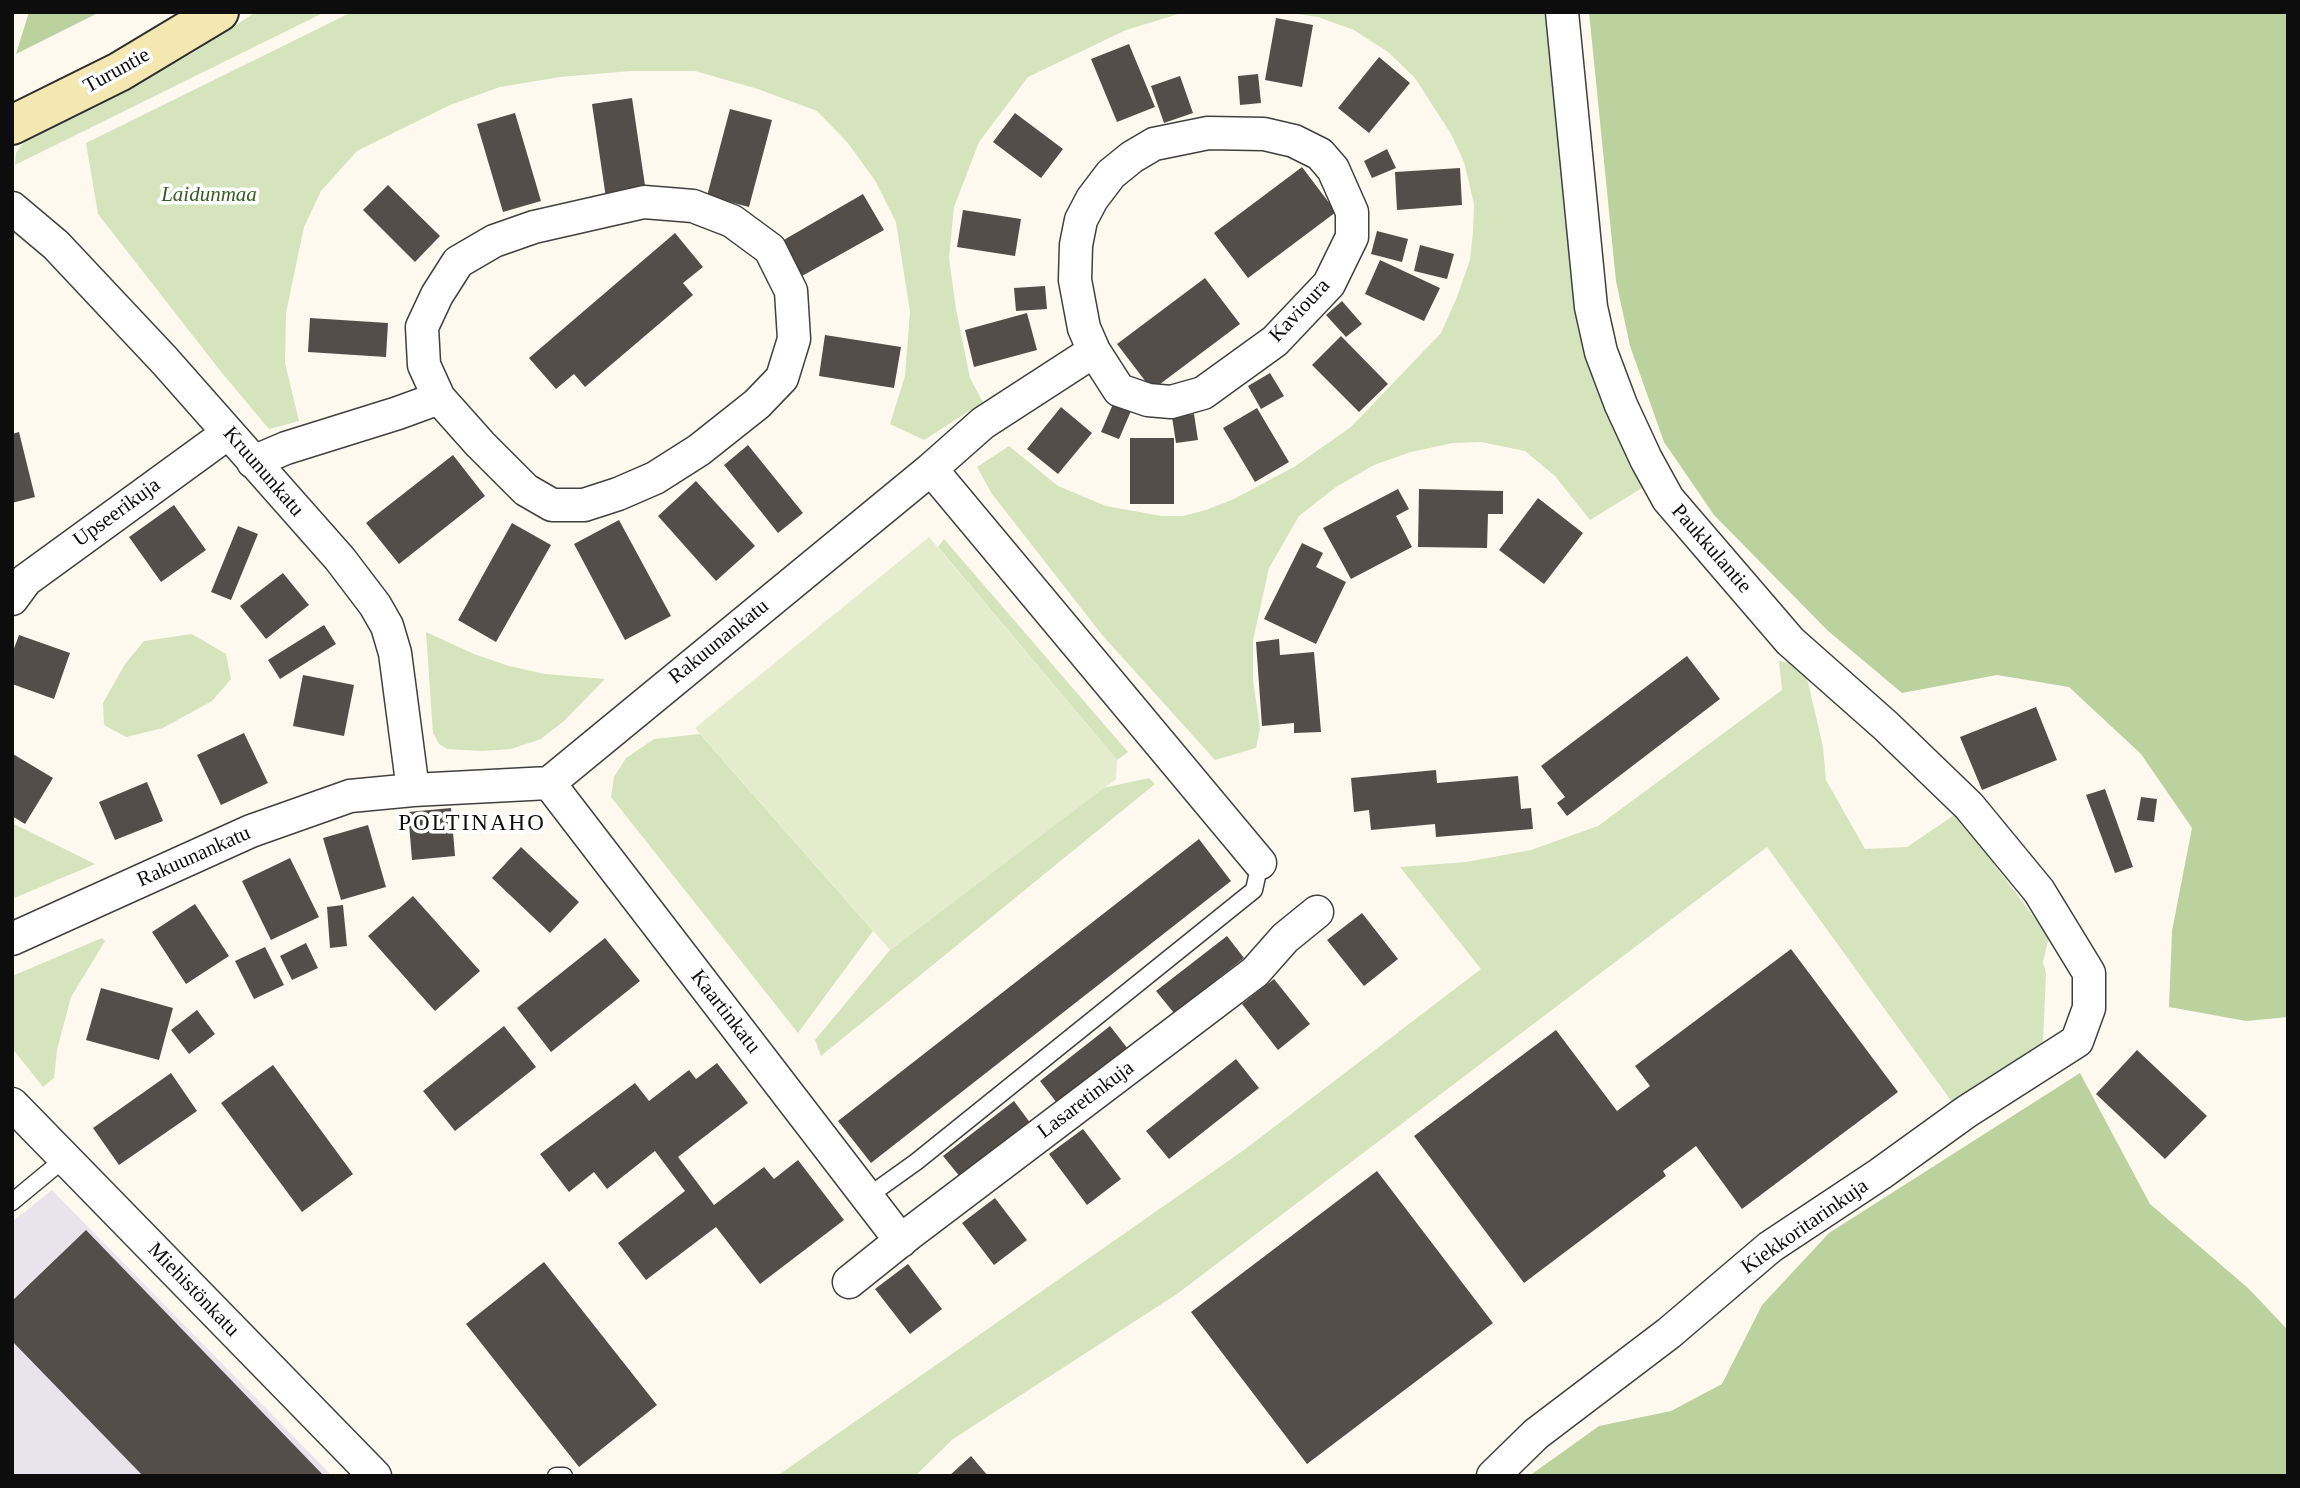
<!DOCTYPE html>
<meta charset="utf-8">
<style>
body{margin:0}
#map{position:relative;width:2300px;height:1488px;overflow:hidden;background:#fdf9ef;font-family:"Times New Roman",serif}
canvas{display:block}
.frame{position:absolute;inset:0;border:14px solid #0d0d0d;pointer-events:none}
</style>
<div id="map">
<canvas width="2300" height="1488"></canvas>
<div class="frame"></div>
</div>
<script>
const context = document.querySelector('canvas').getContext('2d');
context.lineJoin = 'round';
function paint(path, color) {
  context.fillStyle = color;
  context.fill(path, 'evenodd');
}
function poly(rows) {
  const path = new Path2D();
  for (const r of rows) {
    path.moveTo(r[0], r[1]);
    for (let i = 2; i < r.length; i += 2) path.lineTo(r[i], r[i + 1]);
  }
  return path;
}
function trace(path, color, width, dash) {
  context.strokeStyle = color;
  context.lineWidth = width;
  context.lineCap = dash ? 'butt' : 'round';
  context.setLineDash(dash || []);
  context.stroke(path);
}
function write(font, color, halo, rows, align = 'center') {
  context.font = font + ' "Times New Roman",serif';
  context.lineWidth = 7;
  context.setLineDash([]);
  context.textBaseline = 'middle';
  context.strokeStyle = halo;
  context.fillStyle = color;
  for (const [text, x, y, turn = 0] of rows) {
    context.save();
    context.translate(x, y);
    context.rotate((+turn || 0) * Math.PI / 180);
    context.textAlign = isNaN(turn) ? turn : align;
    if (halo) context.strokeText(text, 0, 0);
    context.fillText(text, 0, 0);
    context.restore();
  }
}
paint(poly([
 [52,1190,332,1476,12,1476,12,1222]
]), '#e9e3eb');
paint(poly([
 [256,12,325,12,15,165,16,153,25,141,193,53],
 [352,12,1185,12,1126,30,1028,77,979,142,954,207,949,258,956,309,970,378,983,402,924,440,890,424,905,376,910,312,896,222,876,182,848,143,817,111,758,89,695,71,631,71,560,77,500,87,450,105,357,151,321,191,304,227,286,313,285,363,299,421,269,429,222,373,98,214,86,143],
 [1283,12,1549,12,1583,343,1617,437,1647,485,1590,520,1555,476,1525,451,1481,442,1453,443,1411,452,1374,465,1336,487,1299,516,1269,568,1253,640,1253,680,1260,728,1256,748,1215,760,1103,636,992,494,977,467,1009,446,1058,486,1106,506,1161,516,1183,516,1206,510,1234,499,1294,467,1351,427,1441,333,1457,297,1470,260,1473,231,1474,204,1464,162,1451,134,1415,78,1388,52,1354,30,1318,17],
 [944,539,1128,752,1117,760,938,547],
 [426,632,474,654,509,666,545,674,605,679,564,721,541,739,511,749,482,751,447,749,439,744,433,733],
 [192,634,226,654,231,679,212,701,163,728,126,737,104,725,103,703,125,664,144,641],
 [1779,661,1804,665,1823,747,1826,780,1865,849,1907,847,1956,814,2049,937,2043,962,2046,973,2043,1042,1952,1102,1767,847,1177,1294,953,1439,915,1476,777,1476,1244,1150,1481,969,1400,867,1466,862,1531,850,1598,826,1782,690],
 [700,734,873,931,798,1033,611,797,614,777,626,758,654,739],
 [1149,778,1155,784,821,1056,815,1040,890,950,1103,788],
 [12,823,95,864,12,899],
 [102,938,105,941,71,997,57,1050,54,1078,43,1087,12,1048,12,976]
]), '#d5e4bd');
paint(poly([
 [29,12,100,12,16,54],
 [1589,12,2288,12,2288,1017,2246,1021,2169,1007,2172,931,2192,828,2141,754,2069,687,1997,675,1902,693,1827,630,1714,515,1664,442,1630,346,1616,281],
 [2080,1073,2150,1204,2248,1288,2288,1330,2288,1476,1529,1476,1599,1426,1671,1411,1722,1384,1762,1305,1829,1233]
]), '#bbd29e');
paint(poly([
 [929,537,1117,760,1116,779,890,950,695,728]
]), '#e4eccd');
paint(poly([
 [1276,18,1313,25,1302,87,1265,80],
 [1129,44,1155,107,1117,122,1091,59],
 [1379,57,1410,83,1369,133,1338,108],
 [1258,74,1261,103,1240,105,1238,76],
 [1180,76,1193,113,1164,123,1151,86],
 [632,98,646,192,606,198,592,104],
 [730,109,772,120,749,207,707,196],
 [515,113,541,201,503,212,477,124],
 [1015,113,1063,149,1041,178,993,142],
 [1387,149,1396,168,1372,178,1364,161],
 [1302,167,1336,212,1248,278,1214,233],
 [1460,168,1462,205,1397,210,1395,172],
 [388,185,440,236,415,262,363,210],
 [863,194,884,230,802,276,782,241],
 [963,210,1021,219,1015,256,957,247],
 [1377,231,1408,239,1402,262,1371,254],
 [675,233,703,267,683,283,693,295,585,387,574,374,556,389,529,358],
 [1420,245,1454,254,1447,279,1414,271],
 [1380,260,1440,288,1424,321,1365,294],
 [1205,278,1240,324,1152,390,1117,344],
 [1045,286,1047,309,1016,311,1014,288],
 [1342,301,1362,324,1346,337,1326,315],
 [1027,313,1037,350,974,367,965,330],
 [310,318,388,323,386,357,308,352],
 [825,335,901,347,894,388,819,376],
 [1341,336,1388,384,1359,412,1312,365],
 [1270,373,1284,396,1261,409,1248,386],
 [1113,404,1131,411,1119,439,1101,432],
 [1061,407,1092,433,1058,474,1027,449],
 [1257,408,1289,462,1255,482,1223,428],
 [1194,414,1198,440,1176,443,1172,417],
 [19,432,35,497,12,503,12,434],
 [1130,438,1174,438,1174,504,1130,504],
 [748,445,803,513,778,533,724,465],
 [453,455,485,496,399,564,366,523],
 [696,481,755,546,716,581,658,516],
 [1398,489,1409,509,1396,516,1412,547,1351,579,1323,528],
 [1419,489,1503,491,1503,514,1488,514,1487,548,1418,547],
 [1538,498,1583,533,1544,584,1499,550],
 [174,505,206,550,161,582,129,537],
 [619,520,671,616,625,640,574,544],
 [512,523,551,545,496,642,458,620],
 [238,526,258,534,231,600,211,592],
 [1302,543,1323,553,1316,567,1346,582,1316,644,1264,619],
 [283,573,309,605,266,639,240,606],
 [324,625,336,644,280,679,268,660],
 [19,635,70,653,54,699,12,684,12,654],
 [1279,639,1280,655,1314,652,1321,732,1294,733,1294,723,1262,726,1256,642],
 [1687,656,1720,699,1567,816,1557,803,1565,797,1541,766],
 [303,675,354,685,344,736,293,726],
 [2036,707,2057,760,1982,790,1960,737],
 [244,733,268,783,221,805,197,755],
 [13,754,53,778,25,824,12,816],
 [1436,770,1437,783,1518,776,1521,809,1531,808,1533,829,1436,837,1435,824,1371,830,1369,810,1354,812,1351,778],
 [147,782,163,821,115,840,99,802],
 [2105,789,2133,867,2115,873,2086,795],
 [2141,797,2157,799,2154,822,2137,820],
 [451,808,455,856,412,860,408,812],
 [368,825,386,887,341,900,323,838],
 [1199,839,1231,881,871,1163,838,1121],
 [521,847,579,902,550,933,492,878],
 [290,858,319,917,271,940,242,881],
 [413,896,480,971,435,1011,368,936],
 [195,904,229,956,186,984,152,932],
 [343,905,347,946,330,948,327,907],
 [1362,913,1398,959,1364,986,1327,940],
 [1227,936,1244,958,1174,1013,1156,991],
 [605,938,640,981,551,1052,517,1008],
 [306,943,318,968,292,980,280,956],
 [265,947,284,985,254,999,235,961],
 [1791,949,1898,1092,1742,1209,1696,1146,1663,1171,1666,1176,1524,1283,1414,1136,1556,1030,1617,1111,1650,1086,1635,1066],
 [1274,979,1310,1024,1278,1050,1242,1004],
 [101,988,173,1008,159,1060,86,1040],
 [197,1010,215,1034,189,1054,171,1030],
 [504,1026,536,1067,455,1131,423,1091],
 [1110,1026,1128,1049,1057,1103,1040,1081],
 [2137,1050,2207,1116,2165,1159,2096,1094],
 [1236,1059,1259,1088,1169,1159,1146,1131],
 [717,1063,748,1103,678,1157,714,1205,764,1167,774,1179,798,1160,844,1220,760,1284,716,1227,646,1280,618,1243,685,1191,655,1151,607,1189,594,1172,569,1192,540,1154,635,1083,649,1101,689,1070,696,1079],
 [273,1065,353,1174,302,1212,221,1103],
 [171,1073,197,1111,119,1165,93,1128],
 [1014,1101,1031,1124,961,1178,943,1156],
 [1083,1129,1121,1179,1087,1205,1049,1154],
 [1377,1171,1493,1323,1307,1464,1191,1312],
 [995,1198,1027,1240,994,1265,962,1223],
 [86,1230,324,1476,143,1476,12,1341,12,1301],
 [544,1262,657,1405,579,1467,466,1324],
 [908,1264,942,1309,910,1334,875,1289],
 [971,1456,988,1476,949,1476]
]), '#544e4b');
const service = poly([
 [867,1197,916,1162,1254,890,1260,863],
 [12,1202,64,1159],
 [556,1476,564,1476]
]);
const minor = poly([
 [12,208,56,245,165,361,340,559,375,605,387,626,395,653,413,790],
 [253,462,286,448,398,413,439,398,424,365,422,327,437,295,458,262,494,241,534,227,644,202,693,206,732,221,770,249,791,291,794,339,782,378,757,404,699,450,655,478,618,494,584,505,552,505,526,490,480,444,439,398],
 [931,469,983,423,1094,351,1119,390,1148,400,1171,402,1203,393,1275,341,1329,284,1352,237,1352,212,1333,169,1320,154,1294,141,1264,134,1208,133,1154,144,1132,157,1111,174,1092,199,1081,220,1076,245,1075,280,1084,328,1094,351],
 [12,599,26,580,228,433],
 [549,783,901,1241],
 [12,939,251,831,350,796,413,790,549,783,931,469,1260,863],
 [12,1104,375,1476],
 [849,1282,909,1234,1255,972,1285,938,1317,912],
 [1493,1476,1536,1434,1669,1333,1770,1247,1880,1174,1966,1112,2077,1041,2089,1008,2089,973,2039,891,1969,806,1886,726,1790,641,1668,499,1646,459,1621,405,1601,352,1591,307,1562,12]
]);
const secondary = poly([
 [12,125,119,72,219,12]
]);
trace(service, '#404040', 19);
trace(minor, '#404040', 35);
trace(secondary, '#2f2f2f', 42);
trace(service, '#fff', 16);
trace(minor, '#fff', 32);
trace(secondary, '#f5e7b2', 38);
write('21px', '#0d0d0d', '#fff', [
 ["Turuntie",117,71,-29],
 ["Kavioura",1300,311,-47],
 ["Kruununkatu",263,472,49],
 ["Upseerikuja",117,513,-36],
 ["Paukkulantie",1711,549,49],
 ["Rakuunankatu",719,642,-39],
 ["Rakuunankatu",194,857,-24],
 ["Kaartinkatu",725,1012,52],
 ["Lasaretinkuja",1086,1100,-37],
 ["Kiekkoritarinkuja",1805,1227,-35],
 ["Miehistönkatu",193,1290,46]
]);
write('italic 21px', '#365d25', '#fff', [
 ["Laidunmaa",209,195]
]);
context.letterSpacing = '2px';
write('23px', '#0d0d0d', '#fff', [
 ["POLTINAHO",472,824]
]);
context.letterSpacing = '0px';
</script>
